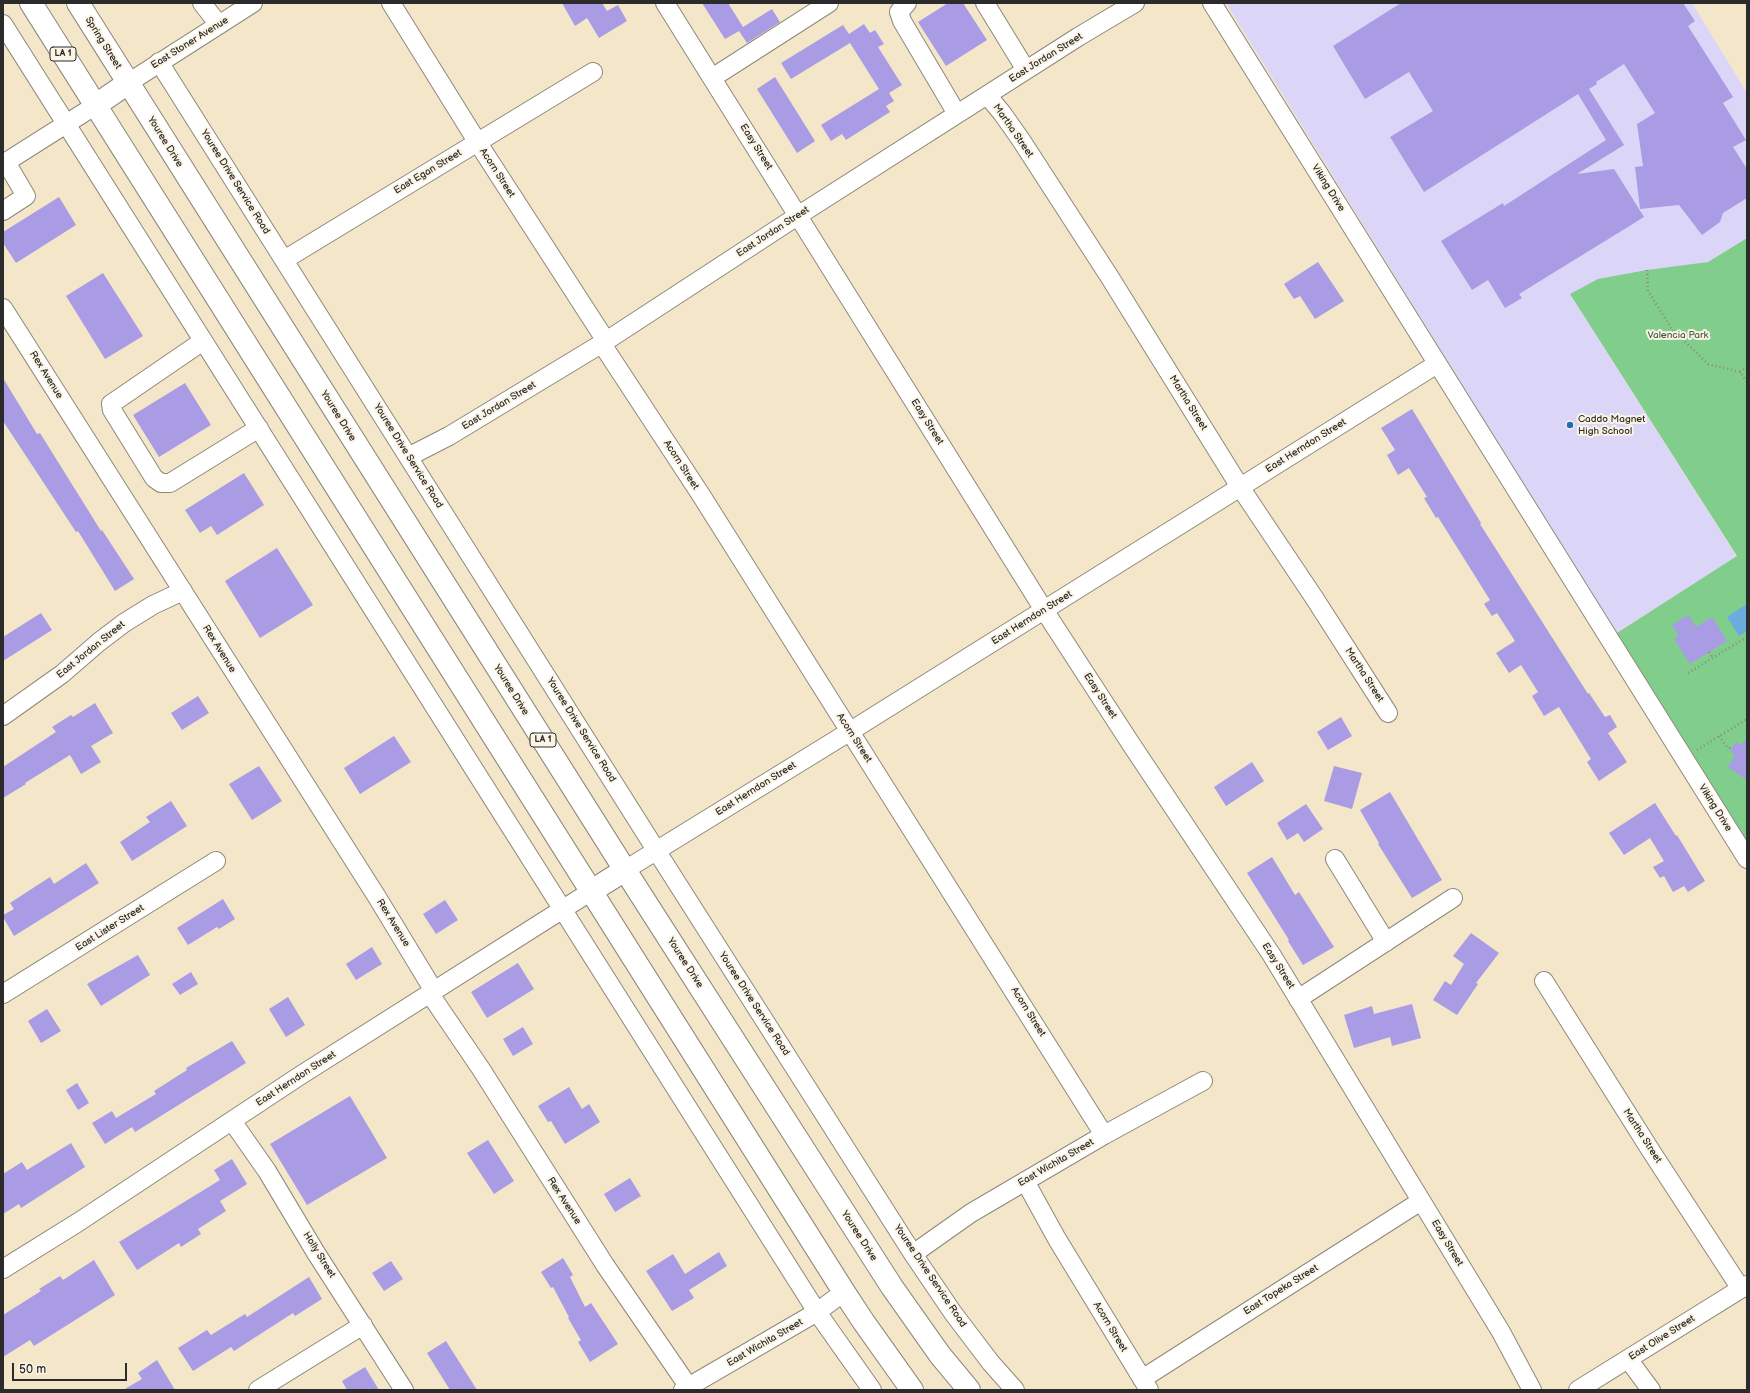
<!DOCTYPE html>
<style>
body{margin:0}
#map{position:relative;width:1750px;height:1393px;overflow:hidden;background:#f3e6c9;font-family:"Balsamiq Sans",sans-serif}
canvas{display:block}
.frame{position:absolute;inset:0;border:4px solid #2b2b2b;pointer-events:none}
.scale{position:absolute;left:12px;top:1363px;width:115px;height:18px;box-sizing:border-box;border:2px solid #2b2b2b;border-top:0;padding-left:5px;font-size:12px;line-height:14px;white-space:nowrap;color:#2b2b2b;-webkit-text-stroke:3px #fcf5e5;paint-order:stroke}
</style>
<div id="map">
<canvas width="1750" height="1393"></canvas>
<div class="frame"></div>
<div class="scale">50 m</div>
</div>
<script>
const context = document.querySelector('canvas').getContext('2d');
context.lineJoin = 'round';
function paint(path, color) {
  context.fillStyle = color;
  context.fill(path, 'evenodd');
}
function poly(rows) {
  const path = new Path2D();
  for (const r of rows) {
    path.moveTo(r[0], r[1]);
    for (let i = 2; i < r.length; i += 2) path.lineTo(r[i], r[i + 1]);
  }
  return path;
}
function trace(path, color, width, dash) {
  context.strokeStyle = color;
  context.lineWidth = width;
  context.lineCap = dash ? 'butt' : 'round';
  context.setLineDash(dash || []);
  context.stroke(path);
}
function write(font, color, halo, rows, align = 'center') {
  context.font = font + ' "Balsamiq Sans",sans-serif';
  context.lineWidth = 4;
  context.setLineDash([]);
  context.textBaseline = 'middle';
  context.strokeStyle = halo;
  context.fillStyle = color;
  for (const [text, x, y, turn = 0] of rows) {
    context.save();
    context.translate(x, y);
    context.rotate((+turn || 0) * Math.PI / 180);
    context.textAlign = isNaN(turn) ? turn : align;
    if (halo) context.strokeText(text, 0, 0);
    context.fillText(text, 0, 0);
    context.restore();
  }
}
paint(poly([
 [1226,3,1692,3,1747,93,1747,238,1708,262,1570,294,1737,557,1616,633]
]), '#dbd6f7');
paint(poly([
 [1747,238,1747,859,1609,638,1737,556,1570,294,1598,279,1647,270,1708,262]
]), '#80cd8c');
paint(poly([
 [1747,604,1747,631,1739,636,1727,617]
]), '#6babde');
paint(poly([
 [562,3,602,3,607,11,618,5,627,21,599,38,587,18,575,26],
 [702,3,728,3,743,27,772,9,780,22,747,43,739,31,725,39],
 [948,3,963,3,987,40,946,66,918,22],
 [1401,3,1683,3,1695,21,1688,26,1733,97,1723,103,1746,140,1733,147,1747,169,1747,198,1723,213,1720,222,1702,235,1679,205,1640,209,1635,167,1643,166,1637,124,1655,113,1624,64,1596,82,1597,84,1589,89,1624,145,1577,174,1614,169,1644,217,1519,294,1522,298,1505,308,1488,280,1472,290,1441,241,1503,203,1504,206,1606,140,1578,94,1424,192,1390,137,1433,111,1409,72,1365,99,1333,46],
 [864,24,870,33,875,30,884,44,878,47,902,85,889,93,894,101,886,106,890,112,846,140,842,134,831,141,821,125,879,89,850,43,791,79,781,63,843,25,849,34],
 [775,77,815,141,797,153,757,89],
 [59,197,76,225,16,263,3,243,3,232],
 [1318,262,1344,301,1315,319,1300,296,1294,299,1284,284],
 [103,273,143,336,105,359,66,296],
 [3,378,37,434,40,433,101,531,102,530,134,579,115,591,78,531,76,532,3,421],
 [185,383,211,425,159,457,133,415],
 [1412,409,1481,523,1480,524,1588,694,1589,693,1605,717,1610,715,1617,727,1608,733,1627,762,1599,781,1587,762,1591,759,1559,707,1544,716,1532,696,1538,692,1521,665,1509,673,1496,653,1515,641,1497,613,1492,616,1484,604,1490,600,1438,517,1436,518,1424,498,1427,497,1409,468,1398,475,1387,455,1395,450,1381,428],
 [244,473,264,505,217,535,211,526,200,533,185,510],
 [277,548,313,605,260,638,225,581],
 [41,613,52,630,3,661,3,637],
 [1688,615,1696,627,1712,617,1727,641,1690,664,1674,639,1679,636,1672,625],
 [198,696,209,713,182,730,171,713],
 [95,703,113,733,91,746,101,762,81,774,70,755,25,783,26,784,3,798,3,767,56,732,52,727,71,715,73,717],
 [1341,717,1352,736,1328,750,1317,732],
 [394,736,411,762,360,794,344,768],
 [1747,737,1747,780,1728,767,1735,755,1730,751,1736,742,1742,745],
 [1252,762,1264,781,1226,806,1214,787],
 [259,766,282,801,252,820,229,784],
 [1334,766,1362,773,1352,809,1324,801],
 [1390,792,1442,880,1412,898,1378,844,1379,843,1360,810],
 [171,801,187,826,132,861,120,842,150,822,146,817],
 [1655,803,1676,836,1677,835,1705,881,1688,892,1684,886,1673,892,1664,876,1660,878,1653,867,1664,861,1650,838,1624,855,1609,833],
 [1306,804,1323,829,1304,842,1298,833,1287,840,1277,823],
 [1272,857,1295,895,1299,892,1334,947,1303,965,1288,941,1289,940,1247,873],
 [86,863,99,883,14,936,3,917,3,915,14,909,10,903,50,877,54,884],
 [223,899,235,919,219,929,217,927,188,945,177,928],
 [445,900,458,920,436,934,423,914],
 [1471,933,1499,953,1476,983,1478,984,1457,1015,1433,1000,1445,981,1451,985,1464,964,1453,956],
 [372,947,382,964,356,980,346,964],
 [138,955,150,975,101,1006,87,984],
 [518,963,534,989,487,1018,471,992],
 [191,972,198,984,180,995,172,984],
 [288,997,305,1025,286,1037,269,1009],
 [1412,1004,1421,1038,1392,1046,1390,1037,1354,1048,1344,1015,1372,1006,1374,1014],
 [47,1009,61,1031,41,1043,28,1021],
 [523,1027,533,1044,513,1056,503,1039],
 [232,1041,246,1063,135,1132,132,1127,105,1144,92,1123,112,1111,116,1118,156,1094,154,1091,187,1070,186,1068],
 [77,1083,89,1103,78,1110,66,1090],
 [569,1087,582,1109,589,1104,600,1122,565,1144,551,1121,548,1122,538,1106],
 [350,1096,387,1158,307,1205,270,1144],
 [488,1140,514,1181,494,1194,467,1153],
 [71,1143,85,1167,21,1208,19,1204,3,1214,3,1174,22,1162,27,1170],
 [232,1159,247,1184,220,1201,226,1211,198,1229,201,1234,181,1247,179,1243,137,1270,119,1242,220,1180,214,1170],
 [630,1178,641,1196,615,1212,604,1194],
 [719,1252,727,1266,689,1290,694,1298,672,1311,646,1271,673,1254,685,1274],
 [563,1258,573,1275,570,1277,585,1307,591,1303,618,1344,590,1362,578,1342,581,1340,568,1318,569,1317,553,1287,551,1288,541,1272],
 [94,1260,115,1295,34,1346,30,1340,3,1357,3,1315,41,1291,39,1289,60,1276,63,1280],
 [391,1261,403,1279,384,1291,372,1273],
 [309,1277,322,1299,295,1316,293,1313,234,1351,231,1347,193,1371,178,1348,207,1330,211,1335,245,1314,247,1317],
 [446,1341,477,1390,450,1390,427,1353],
 [157,1360,175,1390,123,1390,142,1379,138,1373],
 [365,1367,379,1390,347,1390,342,1381]
]), '#a99ce4');
const minor = poly([
 [202,3,219,25],
 [391,3,478,143,606,341],
 [665,3,1044,610,1131,744,1271,954,1501,1332,1532,1390],
 [907,3,899,12,902,21,957,114],
 [985,3,1026,70],
 [1212,3,1747,859],
 [3,24,817,1312,872,1390],
 [159,62,656,850,913,1254,953,1313,991,1363,1015,1390],
 [712,78,829,3],
 [128,83,253,3],
 [987,95,1002,113,1021,140,1109,276,1240,487,1315,599,1388,713],
 [3,164,96,105],
 [3,211,26,196,6,162],
 [284,260,593,72],
 [3,308,377,897,434,991],
 [203,341,111,404,112,410,154,478,161,483,170,483,259,428],
 [602,344,701,495,1104,1135],
 [408,457,449,436,606,341,799,215,1078,37,1135,3],
 [3,716,62,674,99,642,124,623,153,605,183,591],
 [1335,859,1386,942],
 [625,870,849,732,1437,364],
 [1544,981,1651,1151,1741,1289],
 [3,994,216,861],
 [430,994,481,1069,605,1265,688,1386],
 [1298,999,1453,898],
 [232,1121,267,1171,316,1253,404,1390],
 [1025,1181,1057,1239,1149,1390],
 [913,1254,971,1213,1104,1135,1203,1081],
 [3,1269,77,1223,301,1075,590,892],
 [1628,1359,1651,1390],
 [1142,1379,1421,1201],
 [258,1390,363,1325],
 [683,1390,817,1312,844,1292],
 [1578,1390,1747,1285]
]);
const major = poly([
 [31,3,844,1292,863,1321,912,1390],
 [78,3,625,870,892,1287,940,1355,969,1390],
 [96,105,128,83],
 [590,892,625,870]
]);
trace(minor, '#8f887a', 20);
trace(major, '#8f887a', 24);
trace(poly([
 [1647,270,1648,291,1672,329,1708,364,1740,372,1747,382],
 [1740,372,1746,368],
 [1709,652,1713,658],
 [1688,673,1747,637],
 [1719,736,1727,747,1732,749],
 [1697,750,1747,719]
]), '#8f887a', 2.5, [1, 3]);
trace(minor, '#fff', 18);
trace(major, '#fff', 22);
for (const [x, y, r, color] of [
 [1570,425,4,"#1f6fb2"]
]) {
  const dot = new Path2D();
  dot.arc(x, y, r, 0, 2 * Math.PI);
  context.fillStyle = color;
  context.fill(dot);
  trace(dot, '#fcf5e5', 1.5);
}
for (const [x, y, w] of [
 [63,54,26],
 [543,740,26]
]) {
  const box = new Path2D();
  box.roundRect(x - w / 2, y - 7, w, 14, 3);
  context.fillStyle = '#fcf5e5';
  context.fill(box);
  trace(box, '#2b2b2b', 1);
}
write('bold 9px', '#2b2b2b', null, [
 ["LA 1",63,54],
 ["LA 1",543,740]
]);
write('10px', '#2b2b2b', '#fcf5e5', [
 ["Spring Street",103,43,58],
 ["East Stoner Avenue",190,43,-32],
 ["East Jordan Street",1046,58,-32],
 ["Martha Street",1013,131,55],
 ["Youree Drive",165,142,58],
 ["Easy Street",756,147,58],
 ["East Egan Street",428,172,-31],
 ["Acorn Street",497,173,57],
 ["Youree Drive Service Road",235,182,58],
 ["Viking Drive",1328,188,58],
 ["East Jordan Street",773,232,-33],
 ["Rex Avenue",46,375,58],
 ["Martha Street",1188,403,58],
 ["East Jordan Street",499,406,-31],
 ["Youree Drive",338,416,58],
 ["Easy Street",927,422,58],
 ["East Herndon Street",1306,446,-32],
 ["Youree Drive Service Road",408,456,58],
 ["Acorn Street",681,465,57],
 ["East Herndon Street",1032,618,-32],
 ["Rex Avenue",219,649,58],
 ["East Jordan Street",91,650,-39],
 ["Martha Street",1364,675,57],
 ["Youree Drive",511,690,58],
 ["Easy Street",1100,696,57],
 ["Youree Drive Service Road",581,730,58],
 ["Acorn Street",854,738,57],
 ["East Herndon Street",756,789,-32],
 ["Viking Drive",1715,808,58],
 ["Rex Avenue",393,923,58],
 ["East Lister Street",110,928,-32],
 ["Youree Drive",685,963,57],
 ["Easy Street",1278,966,58],
 ["Youree Drive Service Road",754,1004,57],
 ["Acorn Street",1028,1012,58],
 ["East Herndon Street",296,1079,-33],
 ["Martha Street",1642,1136,57],
 ["East Wichita Street",1056,1163,-30],
 ["Rex Avenue",564,1201,57],
 ["Youree Drive",859,1236,57],
 ["Easy Street",1447,1243,59],
 ["Holly Street",319,1255,58],
 ["Youree Drive Service Road",930,1276,56],
 ["East Topeka Street",1281,1290,-32],
 ["Acorn Street",1110,1327,59],
 ["East Olive Street",1662,1338,-32],
 ["East Wichita Street",765,1343,-30]
]);
write('10px', '#445c48', '#fcf5e5', [
 ["Valencia Park",1678,335]
]);
write('10px', '#2b2b2b', '#fcf5e5', [
 ["Caddo Magnet",1578,419],
 ["High School",1578,431]
], 'left');
</script>
